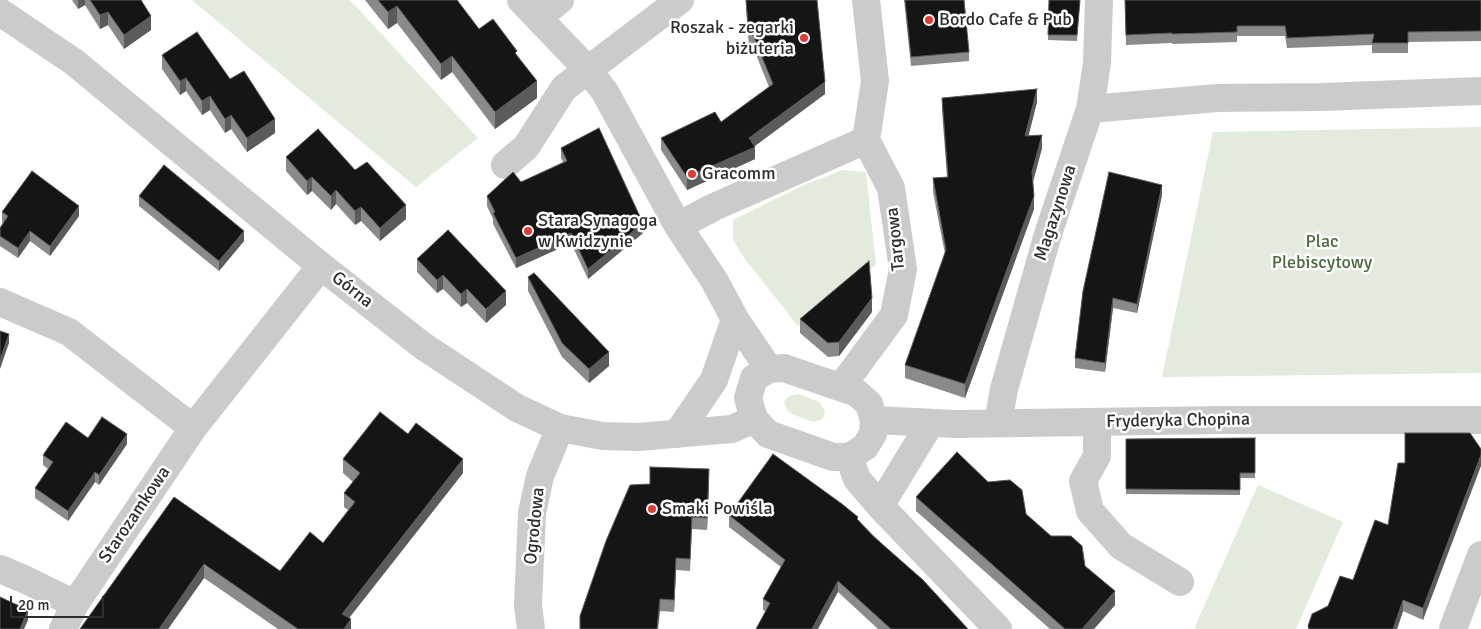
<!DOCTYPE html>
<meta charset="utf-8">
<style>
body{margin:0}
#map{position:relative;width:1481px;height:629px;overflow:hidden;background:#fff;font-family:Signika,sans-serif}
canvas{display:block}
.scale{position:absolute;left:10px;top:596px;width:94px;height:22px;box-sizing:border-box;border:2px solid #2e2e2e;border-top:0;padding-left:6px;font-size:15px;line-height:18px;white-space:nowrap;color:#2e2e2e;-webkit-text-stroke:4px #fff;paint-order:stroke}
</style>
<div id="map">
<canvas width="1481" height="629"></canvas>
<div class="scale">20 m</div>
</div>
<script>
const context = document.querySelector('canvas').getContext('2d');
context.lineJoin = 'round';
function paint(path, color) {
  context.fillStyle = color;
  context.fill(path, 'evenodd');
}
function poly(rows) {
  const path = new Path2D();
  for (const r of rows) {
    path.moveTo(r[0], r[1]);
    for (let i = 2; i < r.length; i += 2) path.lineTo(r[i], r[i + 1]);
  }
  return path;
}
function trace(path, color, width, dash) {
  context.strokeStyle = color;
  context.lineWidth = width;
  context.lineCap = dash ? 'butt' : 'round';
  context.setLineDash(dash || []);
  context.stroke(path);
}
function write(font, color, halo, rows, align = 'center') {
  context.font = font + ' Signika,sans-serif';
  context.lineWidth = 5;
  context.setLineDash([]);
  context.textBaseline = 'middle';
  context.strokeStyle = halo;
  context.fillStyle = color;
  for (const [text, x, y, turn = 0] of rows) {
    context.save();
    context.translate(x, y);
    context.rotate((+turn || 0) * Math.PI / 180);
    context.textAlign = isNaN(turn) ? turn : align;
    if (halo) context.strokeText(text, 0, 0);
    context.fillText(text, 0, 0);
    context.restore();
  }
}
paint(poly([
 [192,0,350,0,478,138,416,187],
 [1481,127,1481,373,1162,377,1213,132],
 [843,170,866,172,876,265,798,326,745,259,733,240,733,220,806,184],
 [798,394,819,402,825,411,824,417,820,420,813,422,792,414,787,410,784,402,789,396],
 [1258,485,1343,522,1296,629,1194,629]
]), '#e2ebdc');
trace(poly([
 [521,0,588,70,605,92,678,226,714,280,735,319,769,369],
 [0,12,74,62,321,266,423,346,517,408,560,428,603,436,638,437,732,429,754,419],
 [538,18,560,0],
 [1090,109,1217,98,1321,97,1481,91],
 [505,165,526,147,564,88,680,0],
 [678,226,714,207,866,140,875,81,866,0],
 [0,302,69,332,193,428],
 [784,368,857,393,869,404,874,420,873,434,865,447,849,457,833,457,768,434,754,419,748,398,754,378,769,369,784,368],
 [841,387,894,315,903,269,891,188,866,140],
 [874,420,956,424,1221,420,1481,420],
 [1097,422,1097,456,1083,481,1090,511,1121,546,1180,582],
 [998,423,1004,389,1048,234,1090,109,1097,63,1099,0],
 [677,434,714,380,735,319],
 [849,457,857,479,880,506,998,629],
 [880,506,930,424],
 [0,569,26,580,75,604],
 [63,629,75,604,193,428,321,266],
 [531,629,528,605,532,513,540,476,560,428],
 [1453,629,1481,555]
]), '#cbcbcb', 28);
paint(poly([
 [72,0,141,0,151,30,124,49,108,25,100,29,85,5,78,9],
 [365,0,457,0,479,29,517,55,537,98,495,129,452,72,441,80,397,23,388,29],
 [746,0,825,94,755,146,755,159,687,190,661,150,661,138,721,122,769,87,753,47,749,47,746,9],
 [904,0,964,0,969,52,969,61,911,66],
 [1049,0,1080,0,1077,41,1048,40],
 [1125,0,1481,0,1481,41,1408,42,1408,53,1372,53,1372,45,1287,48,1285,36,1237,36,1237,42,1172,44,1172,43,1126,45],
 [162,55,230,79,275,133,247,152,231,129,225,133,210,110,202,115,186,91,180,95,162,69],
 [942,98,1037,102,1028,136,1042,148,1033,182,1034,209,965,398,905,378,905,365,945,254,933,192,933,178,947,177,942,111],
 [561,148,643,233,588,279,571,243,516,268,493,224,493,219,487,206,487,196,521,182,563,162,561,158],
 [286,157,355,170,406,219,380,241,361,221,355,225,336,204,331,210,312,191,307,195,286,171],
 [1162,195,1137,313,1113,308,1105,372,1075,368,1075,358],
 [139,196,244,241,219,271,139,206],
 [2,212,79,216,50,256,30,241,18,258,0,246,0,228,3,223,2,222],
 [417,259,506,305,486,323,467,303,461,307,443,289,437,293,417,272],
 [528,277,609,366,589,383,562,357,528,291],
 [872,312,839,356,828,357,800,333,800,319],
 [1470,433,1423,620,1403,611,1397,629,1308,629,1308,626,1328,606,1353,580,1388,525,1405,463],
 [408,434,463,473,349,618,351,629,278,629,204,578,168,629,80,629,174,497,280,571,323,543,348,510,344,507,344,493,353,482,343,473,343,459],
 [88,438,127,444,99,485,95,482,68,521,35,498,35,488,48,469,43,465,43,455],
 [1255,438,1255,478,1240,478,1240,495,1126,494,1126,439],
 [709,481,707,530,692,529,690,571,676,570,674,612,660,611,650,484],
 [988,482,1085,566,1115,605,1094,629,1050,629,916,511,916,497],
 [729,515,858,520,968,629,878,629,838,592,766,611,763,610,763,599,781,567,729,527]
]), '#8a8a8a');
paint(poly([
 [78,0,85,0,85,5,78,9],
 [397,6,397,23,388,29,388,12],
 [108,12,108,25,100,29,100,15],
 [151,16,151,30,124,49,124,35],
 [452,56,452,72,441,80,441,64],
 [186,78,186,91,180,95,180,81],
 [537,81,537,98,495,129,495,112],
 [825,82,825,94,752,148,755,147,755,159,687,190,687,177,749,138],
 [1037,89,1037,102,1025,150,1025,136],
 [210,96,210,110,202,115,202,101],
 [231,115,231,129,225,133,225,119],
 [275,119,275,133,247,152,247,138],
 [1042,135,1042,148,1032,185,1032,172],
 [312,177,312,191,307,195,307,181],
 [1162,185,1162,195,1137,313,1137,304],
 [336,190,336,204,331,210,331,196],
 [1034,196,1034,209,965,398,965,384],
 [406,205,406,219,380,241,380,228],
 [79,206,79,216,50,256,50,246],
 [361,207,361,221,355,225,355,211],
 [643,223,643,233,588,279,588,269],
 [30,231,30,241,18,258,18,248],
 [244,231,244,241,219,271,219,261],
 [571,233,571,243,516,268,516,258],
 [443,275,443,289,437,293,437,280],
 [467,289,467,303,461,307,461,294],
 [506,291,506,305,486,323,486,309],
 [872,298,872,312,839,356,839,342],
 [1113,298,1113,308,1105,372,1105,363],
 [9,334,9,343,0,369,0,360],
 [609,352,609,366,589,383,589,369],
 [127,434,127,444,99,485,99,475],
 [1481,455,1481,466,1423,620,1423,608],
 [463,459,463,473,342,627,342,614],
 [709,469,709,481,707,530,707,518],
 [95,472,95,482,68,521,68,511],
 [676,558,676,570,674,612,674,600],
 [204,564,204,578,168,629,159,629],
 [838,581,838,592,818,629,812,629],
 [1115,591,1115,605,1094,629,1082,629],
 [660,599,660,611,658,629,657,629],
 [1403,600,1403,611,1397,629,1393,629],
 [28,610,28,620,24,629,20,629],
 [351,619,351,629,344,629]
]), '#5b5b5b');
const building = poly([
 [90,0,141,0,151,16,124,35,108,12,100,15,90,0],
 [378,0,457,0,479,29,493,19,517,51,515,53,537,81,495,112,452,56,441,64,397,6,388,12,378,0],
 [746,0,817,0,825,82,749,138,755,147,687,177,661,138,715,112,721,122,773,84,753,35,749,35,746,0],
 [905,0,964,0,969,52,911,57,905,0],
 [1049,0,1080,0,1077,35,1048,35,1049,0],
 [1125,0,1481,0,1481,31,1408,32,1408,43,1372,43,1374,34,1287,38,1285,26,1237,26,1237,32,1172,34,1172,33,1126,35,1125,0],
 [197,32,230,79,244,71,275,119,247,138,231,115,225,119,210,96,202,101,186,78,180,81,162,55,197,32],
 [1037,89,1025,136,1042,135,1032,172,1034,196,965,384,905,365,946,250,933,178,948,177,942,98,1037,89],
 [599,128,643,223,588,269,571,233,516,258,493,213,495,212,487,196,513,172,521,182,567,161,561,148,599,128],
 [318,129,355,170,367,162,406,205,380,228,361,207,355,211,336,190,331,196,312,177,307,181,286,157,318,129],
 [164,165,244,231,219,261,139,196,164,165],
 [32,171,79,206,50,246,30,231,18,248,0,236,0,228,8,216,2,212,32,171],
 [1109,172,1162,185,1137,304,1113,298,1105,363,1075,358,1083,291,1109,172],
 [448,230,506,291,486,309,467,289,461,294,443,275,437,280,417,259,448,230],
 [869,261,872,298,839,342,828,343,800,319,869,261],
 [534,273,609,352,589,369,562,343,528,277,534,273],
 [0,331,9,334,0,360,0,331],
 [380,412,408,434,416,423,463,459,342,614,351,619,344,629,298,629,204,564,159,629,80,629,174,497,280,571,310,532,323,543,355,502,344,493,360,473,343,459,380,412],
 [102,417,127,434,99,475,95,472,68,511,35,488,53,462,43,455,66,422,88,438,102,417],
 [1405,433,1470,433,1481,449,1481,455,1423,608,1403,600,1393,629,1309,629,1308,626,1312,614,1328,606,1340,576,1353,580,1375,520,1388,525,1398,463,1405,463,1405,433],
 [1255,438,1255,473,1240,473,1240,490,1126,489,1126,439,1255,438],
 [957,452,988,482,1010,480,1022,490,1026,514,1051,536,1071,536,1082,546,1085,566,1115,591,1082,629,1065,629,916,497,957,452],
 [773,454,842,504,858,517,857,519,873,536,923,580,968,629,891,629,838,581,812,629,756,629,770,603,763,599,785,560,729,515,773,454],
 [650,467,709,469,707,518,692,517,690,559,676,558,674,600,660,599,657,629,580,629,580,616,606,541,630,485,650,484,650,467],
 [0,597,28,610,20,629,0,629,0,597]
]);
paint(building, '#151515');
trace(building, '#5b5b5b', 1);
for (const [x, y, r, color] of [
 [929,20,5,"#e03b35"],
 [804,38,5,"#e03b35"],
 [692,174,5,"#e03b35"],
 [528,231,5,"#e03b35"],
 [652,509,5,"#e03b35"]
]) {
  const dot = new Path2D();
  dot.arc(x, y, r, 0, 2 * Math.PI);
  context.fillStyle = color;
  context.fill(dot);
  trace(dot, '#fff', 2);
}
write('18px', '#2e2e2e', '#fff', [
 ["Bordo Cafe & Pub",939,20],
 ["Roszak - zegarki",794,28,"right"],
 ["biżuteria",794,49,"right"],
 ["Gracomm",702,174],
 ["Stara Synagoga",538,221],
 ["w Kwidzynie",538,242],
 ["Smaki Powiśla",662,509]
], 'left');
write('18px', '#2e2e2e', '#fff', [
 ["Magazynowa",1056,213,-72],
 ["Targowa",896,239,-96],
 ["Górna",352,290,38],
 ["Fryderyka Chopina",1178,421,-1],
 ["Starozamkowa",135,515,-56],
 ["Ogrodowa",535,526,-84]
]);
write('18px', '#4c683d', '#fff', [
 ["Plac",1322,242],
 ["Plebiscytowy",1322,263]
]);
</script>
